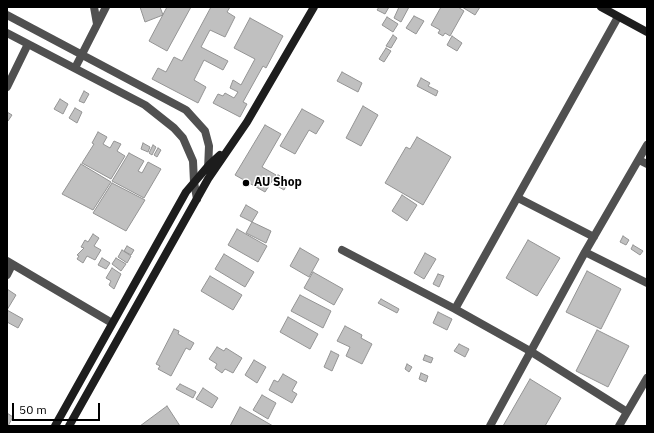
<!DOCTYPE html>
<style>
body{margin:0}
#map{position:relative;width:654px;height:433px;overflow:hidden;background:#fff;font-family:"IBM Plex Sans",sans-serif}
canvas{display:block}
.frame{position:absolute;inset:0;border:8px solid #000;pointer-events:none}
.scale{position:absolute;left:12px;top:403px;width:88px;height:18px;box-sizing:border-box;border:2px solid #000;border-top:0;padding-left:5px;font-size:12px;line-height:14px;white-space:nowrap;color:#000;-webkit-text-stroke:3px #fff;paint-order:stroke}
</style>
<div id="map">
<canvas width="654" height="433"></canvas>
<div class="frame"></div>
<div class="scale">50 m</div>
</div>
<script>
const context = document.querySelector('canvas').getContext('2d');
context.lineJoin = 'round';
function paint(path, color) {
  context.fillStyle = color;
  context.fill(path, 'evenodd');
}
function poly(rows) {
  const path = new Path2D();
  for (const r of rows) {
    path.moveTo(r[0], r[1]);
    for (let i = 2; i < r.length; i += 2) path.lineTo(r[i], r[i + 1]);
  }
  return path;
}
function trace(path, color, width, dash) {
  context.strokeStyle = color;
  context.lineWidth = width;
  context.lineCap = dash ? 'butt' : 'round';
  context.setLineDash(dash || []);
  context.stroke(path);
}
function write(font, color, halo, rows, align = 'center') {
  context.font = font + ' "IBM Plex Sans",sans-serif';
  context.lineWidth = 3;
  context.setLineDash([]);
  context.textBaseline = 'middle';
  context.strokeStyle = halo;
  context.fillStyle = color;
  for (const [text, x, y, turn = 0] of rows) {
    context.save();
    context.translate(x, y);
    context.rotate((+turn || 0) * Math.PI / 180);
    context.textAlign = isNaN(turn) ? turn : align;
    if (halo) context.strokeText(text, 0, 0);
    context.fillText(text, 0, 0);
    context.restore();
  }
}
const building = poly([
 [140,7,160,7,163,15,145,22,140,7],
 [167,7,191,7,167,51,149,41,167,7],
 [211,7,230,7,227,12,235,17,225,37,210,30,201,47,228,61,223,70,204,60,194,80,206,87,198,103,152,79,158,68,166,72,174,57,182,61,211,7],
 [379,7,389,7,385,14,377,10,379,7],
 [399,7,409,7,401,22,394,18,399,7],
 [441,7,458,7,464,11,450,36,445,33,443,36,438,33,440,30,431,25,441,7],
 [462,7,480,7,475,15,462,7],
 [414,16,424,21,416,34,406,28,414,16],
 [387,17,398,24,393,32,382,25,387,17],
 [250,18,283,36,266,68,263,66,243,102,247,104,240,117,213,103,218,94,223,96,225,93,234,98,238,92,230,88,233,80,241,85,255,59,234,48,250,18],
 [393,35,397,38,391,48,386,46,393,35],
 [452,36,462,43,457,51,447,45,452,36],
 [386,48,391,51,384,62,379,59,386,48],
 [342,72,362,83,358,92,337,81,342,72],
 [421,78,430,83,428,86,438,91,436,96,417,86,421,78],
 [84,91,89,94,84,103,79,101,84,91],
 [60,99,68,104,63,114,54,109,60,99],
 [363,106,378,115,361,146,346,138,363,106],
 [75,108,82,112,77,123,69,118,75,108],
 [302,109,324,121,316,134,309,130,295,154,280,146,302,109],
 [7,112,12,115,8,121,7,120,7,112],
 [265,125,281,134,262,167,276,175,265,192,235,175,265,125],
 [98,132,107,137,103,144,110,148,114,141,121,144,117,151,125,156,111,179,82,163,94,144,92,143,98,132],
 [417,137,451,157,423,205,385,183,406,147,410,149,417,137],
 [143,143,150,147,148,152,141,149,143,143],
 [153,145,156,147,152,155,149,153,153,145],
 [158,148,161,150,157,157,154,155,158,148],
 [129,153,144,161,138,171,142,173,148,162,161,169,144,198,112,181,129,153],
 [81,164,111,182,93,210,62,194,81,164],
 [278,175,289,180,284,190,274,184,278,175],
 [112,183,145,200,126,231,93,213,112,183],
 [402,195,417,205,407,221,392,211,402,195],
 [246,205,258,212,252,222,240,216,246,205],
 [252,222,271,231,266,243,246,233,252,222],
 [237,229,267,246,258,262,228,245,237,229],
 [93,234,99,238,94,246,101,250,95,260,87,256,83,263,77,259,79,256,77,255,84,248,81,247,85,240,88,242,93,234],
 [623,236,629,240,626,245,620,242,623,236],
 [528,240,560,258,537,296,506,278,528,240],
 [633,245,643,251,640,255,631,249,633,245],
 [127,246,134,250,131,255,124,251,127,246],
 [300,248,319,259,309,277,290,266,300,248],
 [122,250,131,256,127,263,118,257,122,250],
 [425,253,436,259,424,279,414,273,425,253],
 [224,254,254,272,245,287,215,269,224,254],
 [102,258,110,263,106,269,98,265,102,258],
 [116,258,126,264,121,271,112,264,116,258],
 [112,268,121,274,114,289,109,285,111,281,106,278,112,268],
 [587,271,621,289,601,329,566,312,587,271],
 [313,272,343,289,334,305,304,288,313,272],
 [438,274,444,276,439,287,433,284,438,274],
 [210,276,242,295,233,310,201,291,210,276],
 [7,289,16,295,7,310,23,319,18,328,7,322,7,289],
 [300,295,331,311,323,328,291,311,300,295],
 [381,299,399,309,397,313,378,303,381,299],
 [438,312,452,319,447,330,433,323,438,312],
 [288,317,318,334,310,349,280,332,288,317],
 [345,326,362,335,361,338,372,344,362,364,346,356,350,347,337,341,345,326],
 [174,329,179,331,178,334,194,343,190,350,186,348,171,376,158,369,160,366,156,364,174,329],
 [597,330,629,346,608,387,576,371,597,330],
 [459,344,469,349,465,357,454,351,459,344],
 [217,347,224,351,226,348,242,358,233,373,225,369,222,373,215,368,217,364,209,359,217,347],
 [331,351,339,355,332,371,324,367,331,351],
 [425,355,433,358,431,363,423,360,425,355],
 [254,360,266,367,257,383,245,375,254,360],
 [407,364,412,367,409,372,405,369,407,364],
 [421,373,428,376,426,382,419,379,421,373],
 [283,374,297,382,292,391,297,394,292,403,269,390,274,380,278,382,283,374],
 [530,379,561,398,545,426,503,426,530,379],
 [180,384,196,392,193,398,176,389,180,384],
 [203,388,218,398,212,408,196,399,203,388],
 [262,395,276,403,268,419,253,410,262,395],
 [167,406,180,426,140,426,167,406],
 [240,407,273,426,230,426,240,407],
 [7,413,13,417,8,426,7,426,7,413]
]);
paint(building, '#c0c0c0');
trace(building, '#949494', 1);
trace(poly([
 [94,7,97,24],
 [7,15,186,110,205,131,209,146,208,170],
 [7,33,145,105,174,128,183,138,193,161,194,182,197,199],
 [75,68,106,7],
 [7,87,28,44],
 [639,160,647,164],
 [518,198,594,237],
 [342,250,455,309,530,351,627,412],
 [585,252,647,283],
 [7,261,112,323],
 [7,275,12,265],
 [455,309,618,17],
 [490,426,585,252,647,145],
 [619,426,647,378]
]), '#505050', 8);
trace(poly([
 [601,7,647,32],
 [55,426,186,192,209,165,220,155],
 [69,426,208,179,247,122,314,7]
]), '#1d1d1d', 8);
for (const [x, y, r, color] of [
 [246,183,4,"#000"]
]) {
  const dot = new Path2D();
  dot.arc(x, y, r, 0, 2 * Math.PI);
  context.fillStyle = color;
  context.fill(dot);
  trace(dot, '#fff', 1.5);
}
write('bold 12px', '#000', '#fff', [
 ["AU Shop",254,183]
], 'left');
</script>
